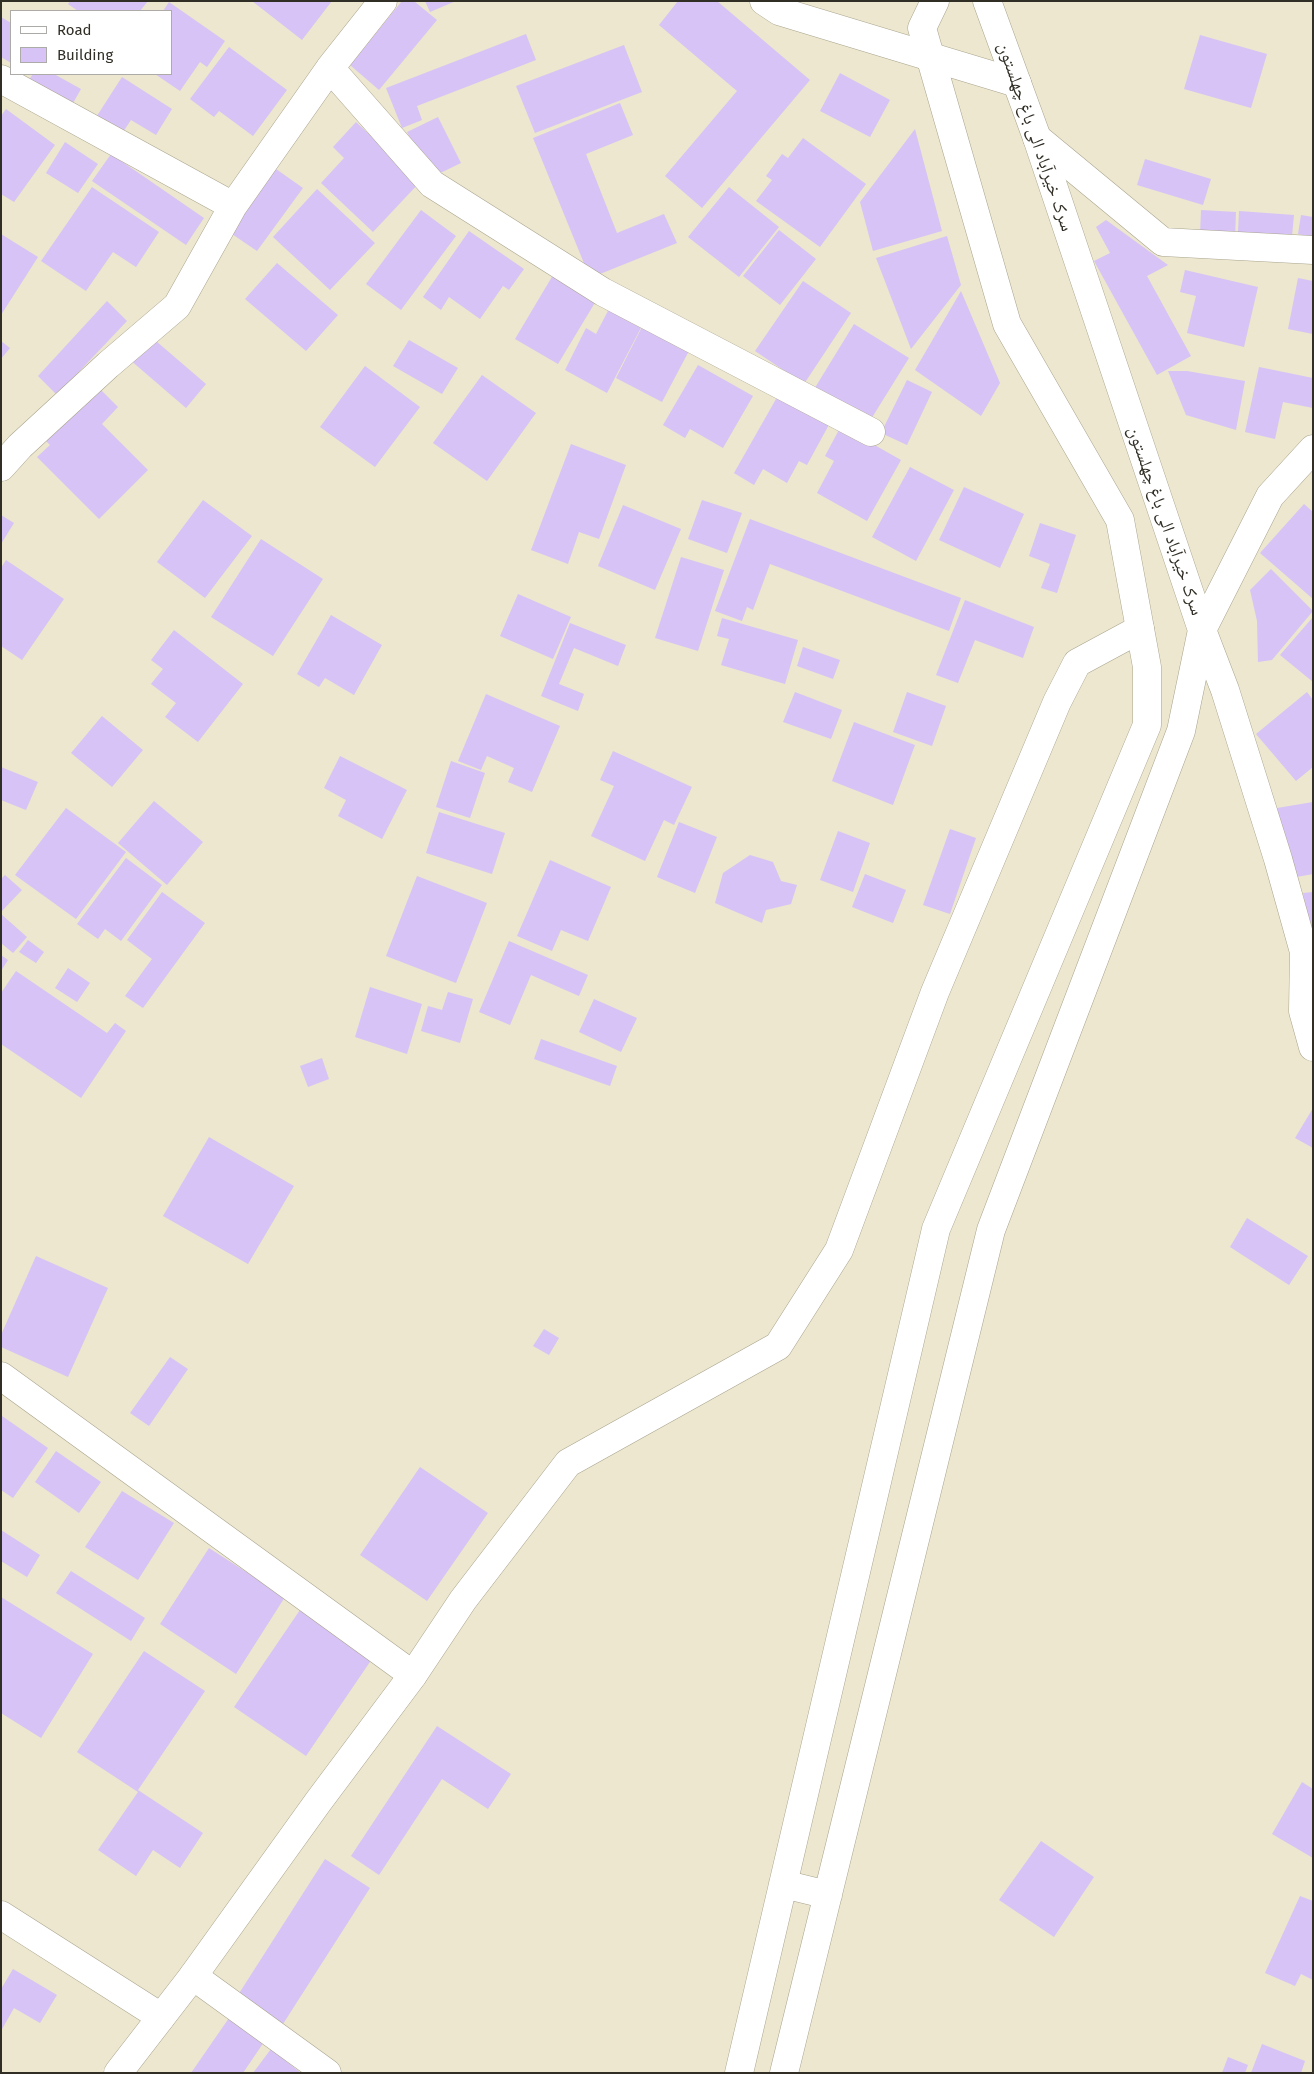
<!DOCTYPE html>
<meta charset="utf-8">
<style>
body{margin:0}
#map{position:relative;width:1314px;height:2074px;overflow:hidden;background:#ece7ce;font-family:"Fira Sans",sans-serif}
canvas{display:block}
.frame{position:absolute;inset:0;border:2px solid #302e25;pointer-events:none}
.legend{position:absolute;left:10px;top:10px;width:162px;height:65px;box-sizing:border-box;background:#fff;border:1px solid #acaba8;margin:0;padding:6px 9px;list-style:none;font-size:15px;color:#302e25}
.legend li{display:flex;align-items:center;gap:10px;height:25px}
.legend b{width:25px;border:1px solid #acaba8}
</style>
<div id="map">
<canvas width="1314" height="2074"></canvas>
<div class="frame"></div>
<ul class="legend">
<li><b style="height:6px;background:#fff"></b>Road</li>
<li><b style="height:14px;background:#d7c3f6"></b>Building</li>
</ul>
</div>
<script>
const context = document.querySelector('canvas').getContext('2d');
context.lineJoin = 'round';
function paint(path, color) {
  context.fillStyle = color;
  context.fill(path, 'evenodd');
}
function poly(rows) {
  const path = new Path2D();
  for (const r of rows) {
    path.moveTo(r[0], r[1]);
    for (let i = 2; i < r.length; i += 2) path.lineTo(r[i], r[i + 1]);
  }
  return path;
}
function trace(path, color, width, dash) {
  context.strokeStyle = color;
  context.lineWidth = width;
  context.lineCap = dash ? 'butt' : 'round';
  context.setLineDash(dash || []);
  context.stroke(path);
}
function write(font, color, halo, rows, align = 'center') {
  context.font = font + ' "Fira Sans","Noto Naskh Arabic",sans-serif';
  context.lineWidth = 4;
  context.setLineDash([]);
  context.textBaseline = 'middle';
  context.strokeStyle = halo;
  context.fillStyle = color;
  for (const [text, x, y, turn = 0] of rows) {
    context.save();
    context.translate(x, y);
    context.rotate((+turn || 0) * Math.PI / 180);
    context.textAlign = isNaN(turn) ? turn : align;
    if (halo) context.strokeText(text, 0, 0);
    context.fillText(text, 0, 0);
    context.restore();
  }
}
paint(poly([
 [70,1,148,1,140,11,78,11,68,4],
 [252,1,332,1,302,40],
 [402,1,414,1,437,20,379,90,350,65],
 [425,1,456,1,430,12],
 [678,1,717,1,810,80,702,208,665,176,737,91,659,25],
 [169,2,225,41,207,67,200,62,180,91,155,74,171,74,171,11,163,11],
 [1,17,11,23,11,63,1,57],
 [526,34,536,60,417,106,422,120,402,128,386,88],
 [1200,35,1267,54,1251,108,1184,89],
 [624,45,642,92,535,133,516,86],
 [229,47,287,90,253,136,219,111,214,117,190,99],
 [840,73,890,100,870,137,820,111],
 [33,74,54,74,81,89,72,105,28,81],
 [122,77,172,109,156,135,131,120,119,138,93,122],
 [620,103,633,135,586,154,617,233,664,214,677,243,590,278,533,138],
 [6,109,55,145,14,202,1,194,1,116],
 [438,117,461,163,430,178,407,132],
 [356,122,420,182,373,232,321,183,344,158,333,147],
 [915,129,942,231,873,251,860,202],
 [803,138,866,184,820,247,756,201,772,180,766,176,782,154,788,158],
 [65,142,98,164,78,193,46,173],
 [111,154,204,218,186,245,92,181],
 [1145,159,1211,179,1203,205,1137,185],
 [276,169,303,188,257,251,229,232],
 [92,187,159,232,136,267,113,252,86,291,41,261],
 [729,187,779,227,739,277,688,237],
 [317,189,375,243,330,290,273,237],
 [421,210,456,236,401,310,366,284],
 [1201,210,1236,212,1235,238,1200,236],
 [1239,211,1294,215,1292,236,1238,232],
 [1301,215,1313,217,1313,237,1298,234],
 [1106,220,1168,265,1147,276,1191,356,1157,375,1094,261,1110,253,1096,227],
 [779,230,816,259,780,305,743,276],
 [469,231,524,269,509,290,503,286,480,319,449,297,441,310,423,297],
 [1,234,38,257,1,315],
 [947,236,961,285,911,349,876,258],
 [277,263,338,315,306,351,245,299],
 [556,270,599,296,558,364,515,339],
 [1185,270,1258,287,1244,347,1187,333,1196,296,1180,292],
 [1298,278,1313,281,1313,334,1288,329],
 [803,281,851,313,804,384,755,351],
 [961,291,1000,383,981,416,915,370],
 [107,301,127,321,57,395,38,376],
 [611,305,644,322,607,393,565,370,586,328,596,334],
 [854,324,909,358,868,424,813,391],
 [643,325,690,349,662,402,616,378],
 [149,335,206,384,186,408,129,359],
 [409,340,458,368,442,394,393,366],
 [1,341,10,348,1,359],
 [698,365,753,396,723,448,690,429,685,438,663,425],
 [365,366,420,407,375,467,320,427],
 [1259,367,1313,378,1313,408,1283,402,1275,439,1245,432],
 [1168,371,1187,371,1245,381,1236,430,1186,415],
 [482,375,536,413,487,481,433,443],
 [907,380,932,392,907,445,881,433],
 [93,382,118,407,102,424,148,470,99,519,37,457,50,445,40,435],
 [780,392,831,421,807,465,799,461,787,483,763,469,754,485,734,473],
 [841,426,901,460,867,521,817,493,834,461,825,456],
 [571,444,626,465,599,539,579,532,568,564,531,550],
 [910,467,954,490,916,561,872,537],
 [964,487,1024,514,1000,568,939,540],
 [203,500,252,536,205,598,157,562],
 [702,500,742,513,727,553,688,539],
 [1304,504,1313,512,1313,599,1260,553],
 [623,505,681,529,655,590,598,566],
 [1,515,14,523,1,544],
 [750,519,961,598,949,631,770,564,753,610,747,607,742,621,715,611],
 [1040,523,1076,535,1057,593,1041,588,1050,564,1029,556],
 [261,539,323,579,273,656,211,617],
 [681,557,724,570,698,651,655,638],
 [6,560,64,599,22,660,1,646,1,568],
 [1271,569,1313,611,1272,660,1258,662,1257,621,1250,590],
 [518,594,571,617,553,659,500,636],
 [965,600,1034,627,1023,658,975,640,958,683,936,675],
 [331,615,382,645,354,695,325,678,319,687,297,674],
 [1313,617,1313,682,1280,655],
 [722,618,798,640,785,684,721,665,729,639,717,636],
 [570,623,626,645,618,666,574,648,559,684,584,694,578,711,541,696],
 [174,630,243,684,198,742,165,717,176,703,151,684,163,669,151,660],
 [803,647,840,660,833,679,797,666],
 [795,692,842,710,831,739,783,722],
 [907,692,946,706,932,746,893,732],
 [1307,692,1313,700,1313,767,1296,781,1256,734],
 [486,694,560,726,532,792,508,782,514,768,487,756,481,770,458,761],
 [102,716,143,750,112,787,71,753],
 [854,722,915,745,893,805,832,781],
 [613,751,692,787,674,825,664,820,645,861,591,836,614,786,600,780],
 [340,756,407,790,382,839,338,816,346,800,324,788],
 [451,761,485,773,470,818,436,807],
 [1,767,38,782,26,810,1,800],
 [154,801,203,842,167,885,118,843],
 [1313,802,1313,874,1291,878,1277,808],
 [66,808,126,852,76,919,15,875],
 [439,812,505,833,492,874,426,853],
 [679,822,717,837,695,893,657,877],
 [950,829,976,838,950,914,923,905],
 [838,831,870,843,853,892,820,880],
 [750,855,773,862,781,881,797,885,791,904,766,910,762,923,715,903,723,873],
 [126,858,162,885,121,941,105,929,98,939,77,924],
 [550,860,611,887,588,941,561,930,552,951,517,936],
 [865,874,906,890,893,923,852,907],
 [5,875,22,890,1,912,1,879],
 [417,876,487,903,456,983,386,956],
 [162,892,205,923,143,1008,125,996,152,959,127,940],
 [1313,892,1313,932,1311,934,1303,893],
 [1,914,27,937,13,953,1,943],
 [28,940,44,952,36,963,19,952],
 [509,941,588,975,579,996,531,975,510,1025,479,1012],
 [1,955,8,960,1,971],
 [68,968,90,983,77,1002,55,988],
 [16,971,107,1033,115,1023,126,1031,81,1098,1,1044,1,993],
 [370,987,422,1004,407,1054,355,1037],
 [448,992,473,999,460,1043,421,1031,428,1006,442,1010],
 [594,999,637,1018,621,1052,579,1032],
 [541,1039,617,1066,610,1086,534,1059],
 [322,1058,329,1079,308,1087,300,1066],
 [1313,1108,1313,1148,1295,1138],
 [209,1137,294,1186,248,1264,163,1216],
 [1247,1218,1308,1256,1289,1285,1230,1247],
 [36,1256,108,1288,68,1377,1,1347,1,1335],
 [544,1329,559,1338,549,1355,533,1346],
 [170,1357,188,1369,149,1426,130,1413],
 [2,1416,48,1448,13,1498,1,1490],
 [56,1451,101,1482,79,1513,35,1482],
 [420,1467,488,1513,427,1601,360,1555],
 [122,1491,174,1523,138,1580,85,1547],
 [1,1530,40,1555,27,1577,1,1561],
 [209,1548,285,1597,236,1674,160,1624],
 [71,1571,145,1618,131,1641,56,1593],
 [1,1597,93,1654,41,1738,1,1713],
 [302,1607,374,1656,306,1756,234,1707],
 [144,1651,205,1691,138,1790,203,1833,180,1868,153,1850,136,1876,98,1850,138,1792,77,1752],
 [437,1726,511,1774,488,1809,442,1779,379,1875,351,1856],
 [1302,1782,1313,1789,1313,1858,1272,1834],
 [1041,1841,1094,1877,1054,1937,999,1900],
 [325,1859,370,1888,283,2024,238,1995],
 [1300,1896,1313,1901,1313,1980,1301,1974,1295,1986,1265,1973],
 [13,1969,57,1995,40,2023,14,2008,1,2031,1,1989],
 [229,2018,264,2042,243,2073,191,2073],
 [1262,2044,1305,2061,1301,2073,1251,2073],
 [271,2049,301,2073,253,2073],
 [1228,2057,1248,2065,1245,2073,1222,2073]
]), '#d7c3f6');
const minor = poly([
 [764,1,779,11,1017,83],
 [330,68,432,184,603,292,871,432],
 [1,79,233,206],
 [1037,138,1163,242,1313,250],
 [1,467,20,446,108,365,177,306,233,206,330,68,383,1],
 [1202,630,1270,496,1313,449],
 [1,1376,413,1675],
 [1,1915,161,2017],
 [193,1976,327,2073]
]);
const tertiary = poly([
 [1202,630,1225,690,1278,859,1304,952,1303,1011,1313,1047],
 [118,2073,193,1976,318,1802,413,1675,463,1600,568,1463,778,1346,839,1250,935,992,1057,702,1077,663,1140,629]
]);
const secondary = poly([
 [783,1884,828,1895],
 [739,2073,936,1229,1147,725,1147,667,1120,520,1007,324,922,28,935,1],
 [784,2073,991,1230,1181,731,1202,630,1037,138,987,1]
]);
trace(minor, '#a9a48e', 29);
trace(tertiary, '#a9a48e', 29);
trace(secondary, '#a9a48e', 29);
trace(minor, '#fff', 28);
trace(tertiary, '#fff', 28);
trace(secondary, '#fff', 28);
write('18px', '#302e25', '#fff', [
 ["سرک خیرآباد الی باغ چهلستون",1035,137,71],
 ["سرک خیرآباد الی باغ چهلستون",1165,521,71]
]);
</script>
